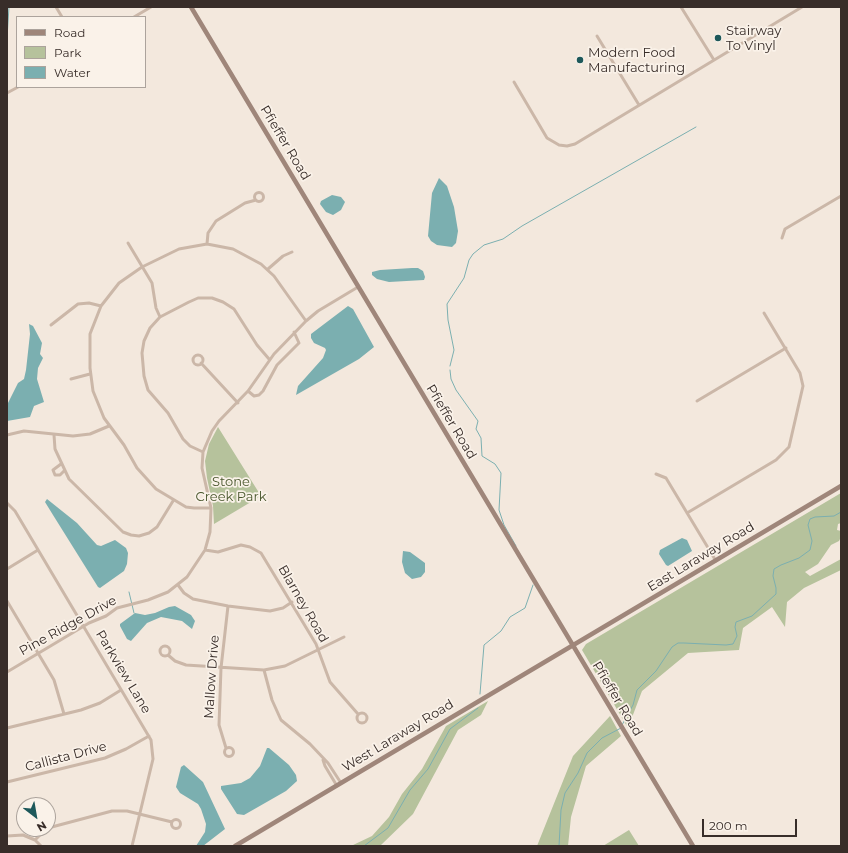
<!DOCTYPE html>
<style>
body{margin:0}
#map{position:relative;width:848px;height:853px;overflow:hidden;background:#f3e8dd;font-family:Montserrat,sans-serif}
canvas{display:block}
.frame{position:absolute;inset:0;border:8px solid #382d29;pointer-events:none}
.legend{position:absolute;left:16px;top:16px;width:130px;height:72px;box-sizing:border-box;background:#faf2e9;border:1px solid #aca39c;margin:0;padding:5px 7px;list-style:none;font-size:12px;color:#382d29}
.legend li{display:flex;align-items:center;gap:8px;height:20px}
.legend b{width:20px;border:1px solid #aca39c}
.north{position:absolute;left:16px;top:797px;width:40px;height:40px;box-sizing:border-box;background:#faf2e9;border:1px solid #aca39c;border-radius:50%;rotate:149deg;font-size:11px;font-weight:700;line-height:16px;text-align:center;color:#382d29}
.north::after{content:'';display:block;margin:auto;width:14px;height:18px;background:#1d585a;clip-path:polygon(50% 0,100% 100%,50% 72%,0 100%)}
.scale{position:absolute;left:702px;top:819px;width:95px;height:18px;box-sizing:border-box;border:2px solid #382d29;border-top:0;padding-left:5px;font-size:12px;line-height:14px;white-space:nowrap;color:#382d29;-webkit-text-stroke:3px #faf2e9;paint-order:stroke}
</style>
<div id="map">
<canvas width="848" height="853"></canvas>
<div class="frame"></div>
<ul class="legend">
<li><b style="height:5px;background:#9f867a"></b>Road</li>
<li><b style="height:11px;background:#b6c29c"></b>Park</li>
<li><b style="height:11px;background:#7bafb0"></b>Water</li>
</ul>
<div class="north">N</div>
<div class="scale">200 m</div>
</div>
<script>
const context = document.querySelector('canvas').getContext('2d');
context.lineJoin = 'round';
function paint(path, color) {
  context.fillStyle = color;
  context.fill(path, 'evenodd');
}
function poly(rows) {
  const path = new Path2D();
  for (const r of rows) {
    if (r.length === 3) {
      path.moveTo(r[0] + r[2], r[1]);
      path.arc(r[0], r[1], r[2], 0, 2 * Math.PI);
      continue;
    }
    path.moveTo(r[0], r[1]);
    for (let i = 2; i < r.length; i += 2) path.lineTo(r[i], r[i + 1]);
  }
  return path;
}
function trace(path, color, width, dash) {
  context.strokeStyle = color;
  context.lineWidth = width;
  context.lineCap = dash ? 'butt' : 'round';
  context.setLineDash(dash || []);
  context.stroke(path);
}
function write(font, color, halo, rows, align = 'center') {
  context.font = font + ' Montserrat,sans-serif';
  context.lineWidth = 3.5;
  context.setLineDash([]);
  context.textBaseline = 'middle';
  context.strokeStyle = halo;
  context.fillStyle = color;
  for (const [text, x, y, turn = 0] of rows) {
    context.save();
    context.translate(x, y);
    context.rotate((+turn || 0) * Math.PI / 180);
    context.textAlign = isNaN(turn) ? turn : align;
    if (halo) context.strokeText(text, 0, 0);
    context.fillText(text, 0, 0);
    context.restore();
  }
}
paint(poly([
 [218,427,261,496,214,524,213,506,207,478,205,461,209,444],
 [841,493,841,523,838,524,837,530,841,531,841,537,839,541,831,545,818,564,805,572,810,576,841,559,841,570,804,588,787,602,785,627,772,607,743,628,739,650,688,653,642,691,628,728,582,650,586,644],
 [488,701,481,715,458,730,413,814,380,846,351,846,372,836,389,817,402,794,422,769,446,726],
 [610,716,621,736,586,766,571,817,568,846,537,846,573,756],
 [629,830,639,846,603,846]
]), '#b6c29c');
paint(poly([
 [439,178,447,186,454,207,458,231,456,243,452,247,437,245,431,241,428,236,432,193],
 [332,195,341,197,345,202,341,210,333,215,326,212,320,204,321,201],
 [412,268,418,268,423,271,425,277,424,280,389,282,377,279,372,275,372,272,380,270],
 [348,306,353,309,374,347,359,359,296,395,298,386,323,358,326,350,325,348,314,343,311,338,311,334],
 [29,324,33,326,42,343,40,354,43,358,38,368,37,379,44,402,34,406,30,417,7,421,7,405,18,383,24,379,26,370,30,334],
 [47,499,77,523,97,545,101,546,115,540,126,548,128,553,127,564,124,571,100,588,98,587,53,515,45,502],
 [682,538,687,540,692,551,668,566,666,565,659,554,660,550],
 [403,551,410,552,425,563,425,572,421,577,412,579,405,573,402,562],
 [175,606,191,615,195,621,192,629,182,621,161,617,147,623,131,641,127,639,120,626,120,624,135,613,145,615,155,613,169,607],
 [267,748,269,748,289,765,296,775,297,781,286,791,244,815,237,814,221,789,221,786,241,783,250,778,260,766],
 [184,765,203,782,225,829,203,846,196,846,205,832,206,824,201,809,198,804,180,793,176,787,181,767]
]), '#7bafb0');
trace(poly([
 [7,38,9,7],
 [450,366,454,350,448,320,447,304,464,278,469,260,473,254,484,245,503,239,522,226,696,127],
 [450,370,451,379,456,390,478,421,476,429,481,438,482,456,495,464,501,473,499,510,504,525,516,546],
 [129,592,134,613],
 [480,694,484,645,501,631,510,617,525,608,533,585],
 [622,725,633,705,637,690,656,671,672,647,678,643,684,643,726,645,733,644,737,636,735,627,736,622,752,616,776,594,776,588,773,576,774,569,781,565,799,558,810,550,812,541,808,525,810,519,815,517,834,516,841,512],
 [364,846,388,828,410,790,428,769,450,729,478,708],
 [559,846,561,810,565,793,578,773,587,753,602,738,621,728]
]), '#7bafb0', 1);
trace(poly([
 [56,7,62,17],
 [681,7,714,60],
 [134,17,151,7],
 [597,36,639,105],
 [514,82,547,138,559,145,567,146,575,144,802,7],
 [7,93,18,87],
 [259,197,4.5],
 [782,238,785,229,841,196],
 [128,243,152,283,156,308,160,317],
 [207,244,208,233,216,221,245,203,256,200],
 [268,269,283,256,292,252],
 [51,325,78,304,89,303,101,306],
 [198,360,5],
 [201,363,238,403],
 [71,379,90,374],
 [248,391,254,396,259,395,263,391,277,365,299,343,294,332],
 [697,401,786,348],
 [7,435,24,431,73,436,90,434,109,426],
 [54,435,55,449,69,479,123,532,131,535,139,536,149,533,157,527,173,501],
 [203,452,190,446,183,439,168,413,148,390,144,376,142,353,144,341,150,328,160,317,189,302,198,298,212,298,223,302,234,309,257,345,269,359],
 [61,464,53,470,55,475,60,475,64,471],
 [656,474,666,478,716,561],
 [7,503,15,511,151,740,153,759,132,846],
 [211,508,194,508,186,507,156,489,137,468,124,445,104,418,93,391,90,368,90,334,101,306,119,283,142,267,179,249,207,244,233,249,261,264,274,276,306,321],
 [687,513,776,460,789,447,803,386,800,373,764,313],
 [205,550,218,552,241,545,250,547,261,553,316,644,330,682,358,714],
 [7,569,38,550],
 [178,585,184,593,193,599,228,606,270,611,283,608,292,602],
 [7,601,54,680,64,714],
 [165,651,5],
 [168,655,175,661,186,665,264,670,285,666,344,637],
 [264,670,272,700,281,720,310,744,328,763,341,783],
 [7,672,89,623,106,616,117,608,148,600,168,592,187,577,205,550,210,532,211,508,202,468,203,452,212,431,219,421,248,391,274,354,306,321,318,311,358,287],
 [362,718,5],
 [7,728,81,710,100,703,121,690],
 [229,752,4.5],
 [226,748,219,725,221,668,228,606],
 [323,760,325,766,337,786],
 [7,782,105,758,126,749,149,736],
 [176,824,4.5],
 [48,828,112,811,127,811,172,822],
 [7,836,23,835,35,840,41,846],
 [35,840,46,829]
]), '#cbb7a8', 3);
trace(poly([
 [191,7,693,846],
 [235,846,841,486]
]), '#9f867a', 4.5);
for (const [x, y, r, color] of [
 [718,38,4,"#1d585a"],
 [580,60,4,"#1d585a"]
]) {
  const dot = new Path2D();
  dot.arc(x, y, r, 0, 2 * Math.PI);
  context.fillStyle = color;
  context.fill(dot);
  trace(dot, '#faf2e9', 1.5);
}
write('13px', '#382d29', '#faf2e9', [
 ["Stairway",726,31],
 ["To Vinyl",726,46],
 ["Modern Food",588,53],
 ["Manufacturing",588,68]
], 'left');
write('13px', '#382d29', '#faf2e9', [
 ["Pfieffer Road",285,143,59],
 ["Pfieffer Road",451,422,59],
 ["East Laraway Road",701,557,-31],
 ["Blarney Road",303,604,60],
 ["Pine Ridge Drive",68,626,-29],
 ["Parkview Lane",123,672,59],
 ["Mallow Drive",212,677,-86],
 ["Pfieffer Road",617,699,59],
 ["West Laraway Road",398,736,-31],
 ["Callista Drive",66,757,-15]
]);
write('13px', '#48562c', '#faf2e9', [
 ["Stone",231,482],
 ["Creek Park",231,497]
]);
</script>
